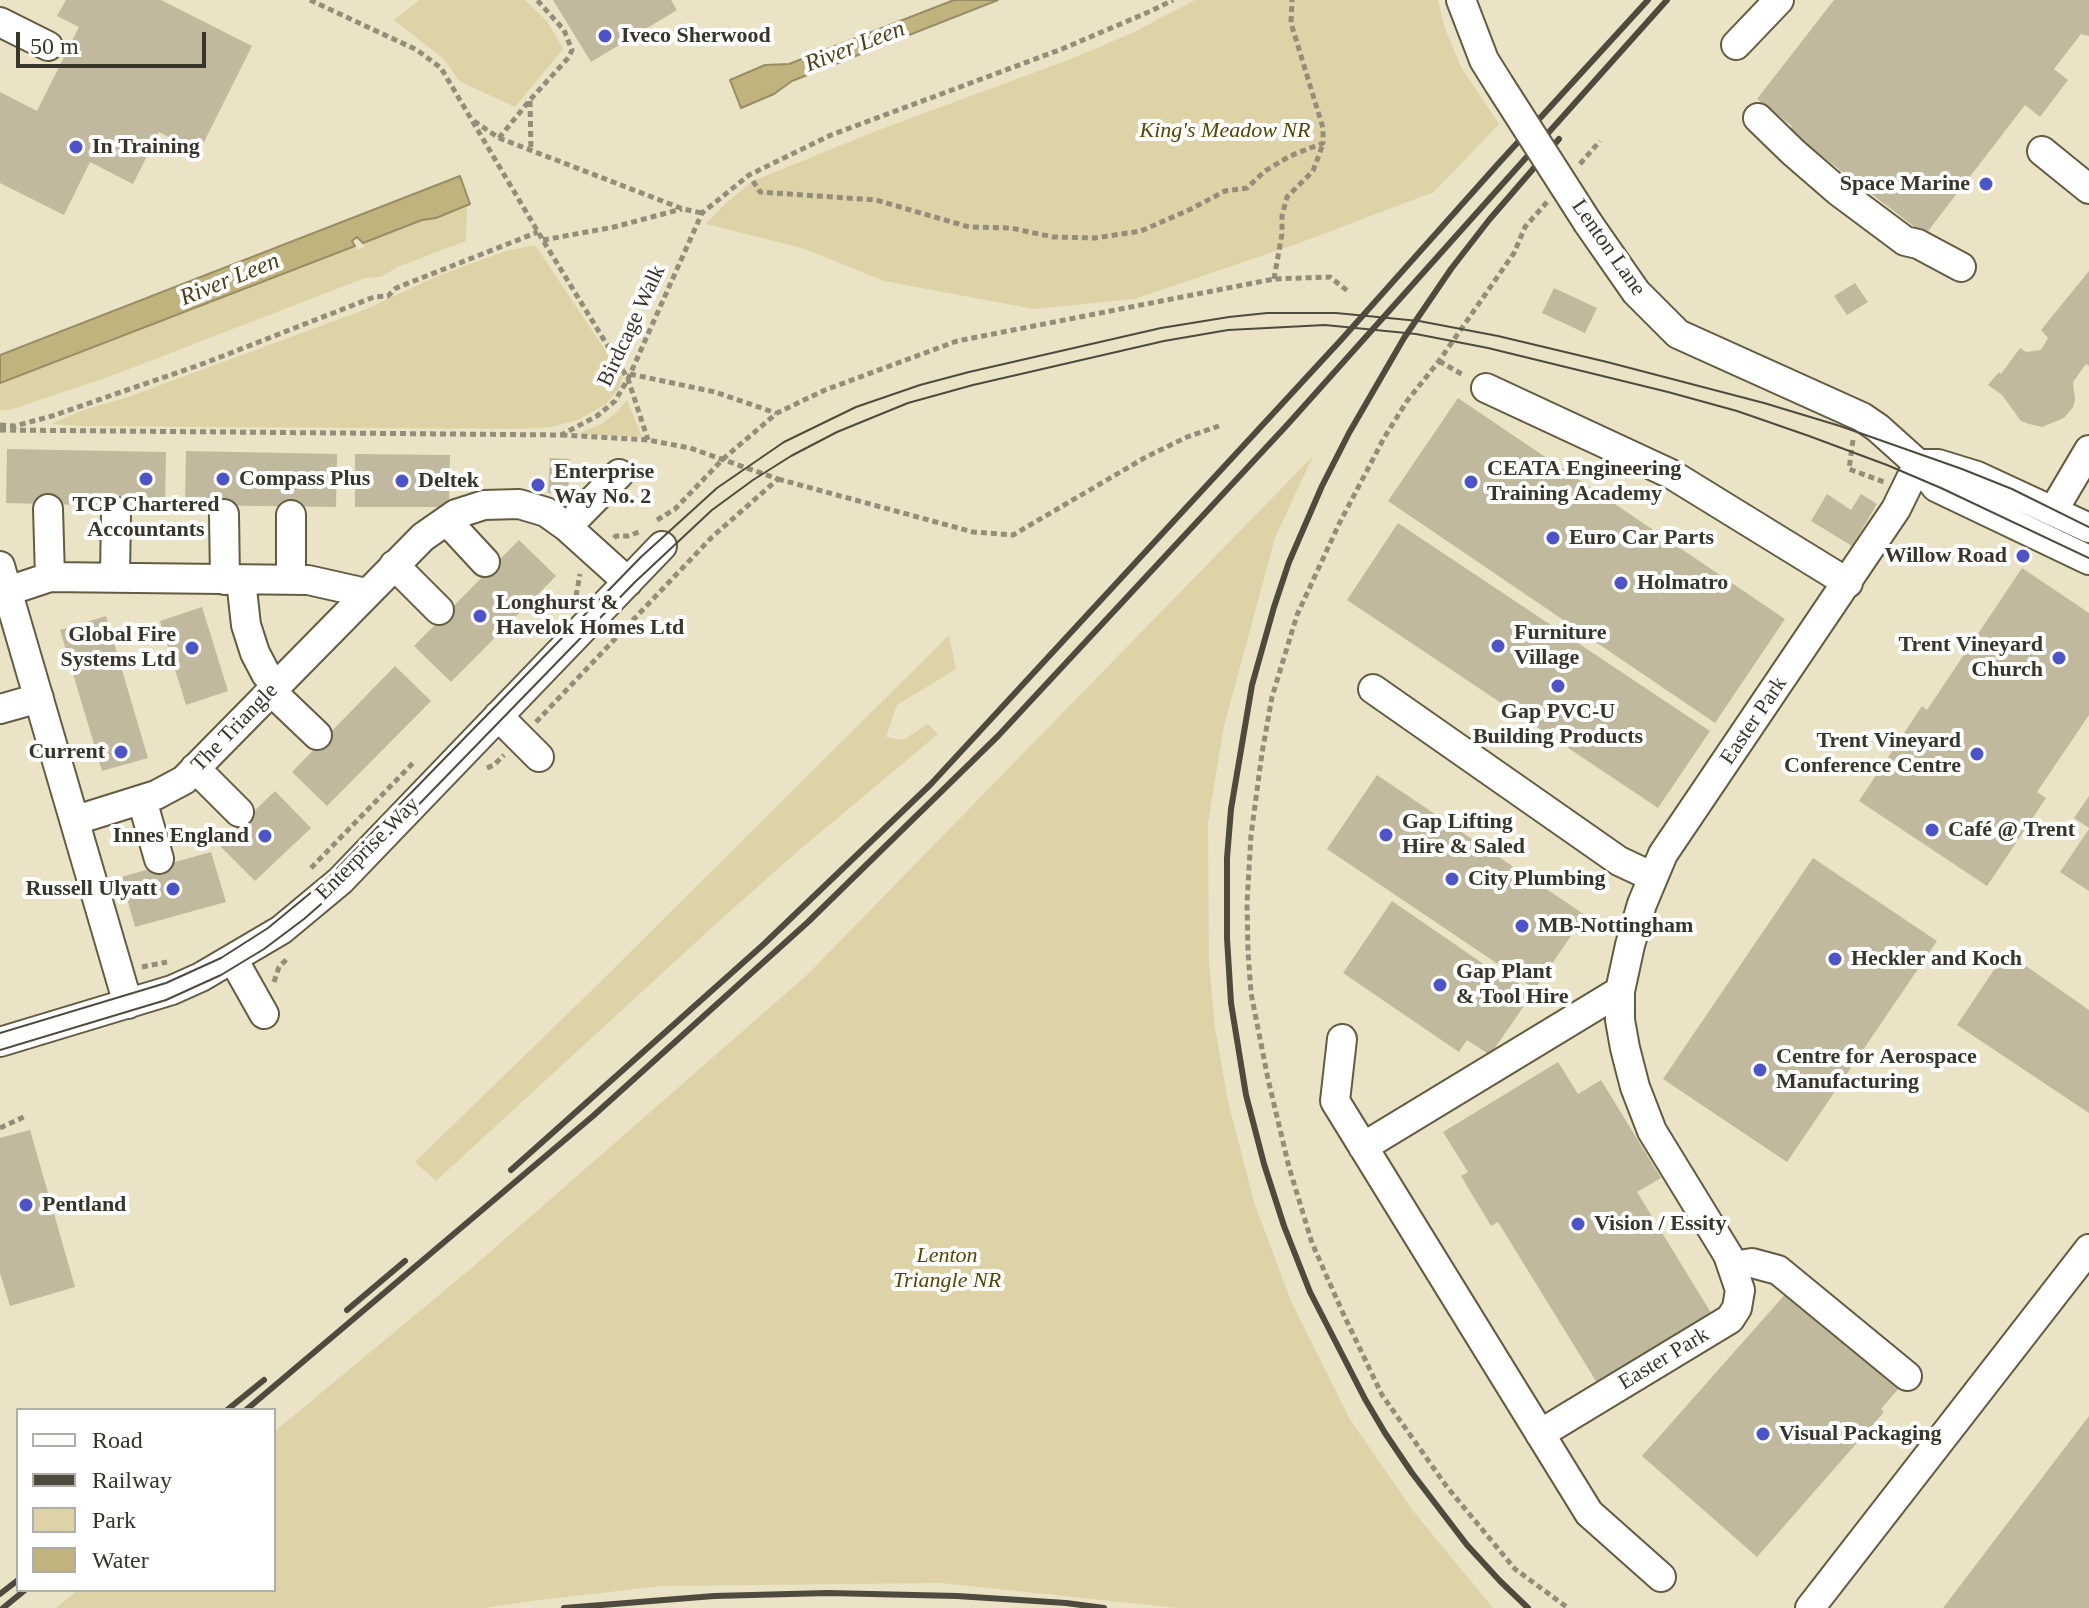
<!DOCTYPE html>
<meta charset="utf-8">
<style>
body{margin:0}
#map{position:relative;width:2089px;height:1608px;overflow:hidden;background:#ebe3c6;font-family:"Times New Roman",serif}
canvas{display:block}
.legend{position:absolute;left:16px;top:1408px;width:260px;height:184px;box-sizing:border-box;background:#fff;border:2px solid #afaeaa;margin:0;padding:10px 14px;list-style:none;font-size:24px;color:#38352a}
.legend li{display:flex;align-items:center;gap:16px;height:40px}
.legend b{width:40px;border:2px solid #afaeaa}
.scale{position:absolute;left:16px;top:32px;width:190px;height:36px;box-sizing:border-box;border:4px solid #38352a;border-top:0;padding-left:10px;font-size:24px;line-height:28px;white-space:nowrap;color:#38352a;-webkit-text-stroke:6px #fff;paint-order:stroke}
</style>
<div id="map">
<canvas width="2089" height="1608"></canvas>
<ul class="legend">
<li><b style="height:10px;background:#fff"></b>Road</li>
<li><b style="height:10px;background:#4e4a3d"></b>Railway</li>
<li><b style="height:22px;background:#ded3a6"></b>Park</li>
<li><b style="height:22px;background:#c1b37d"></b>Water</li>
</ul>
<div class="scale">50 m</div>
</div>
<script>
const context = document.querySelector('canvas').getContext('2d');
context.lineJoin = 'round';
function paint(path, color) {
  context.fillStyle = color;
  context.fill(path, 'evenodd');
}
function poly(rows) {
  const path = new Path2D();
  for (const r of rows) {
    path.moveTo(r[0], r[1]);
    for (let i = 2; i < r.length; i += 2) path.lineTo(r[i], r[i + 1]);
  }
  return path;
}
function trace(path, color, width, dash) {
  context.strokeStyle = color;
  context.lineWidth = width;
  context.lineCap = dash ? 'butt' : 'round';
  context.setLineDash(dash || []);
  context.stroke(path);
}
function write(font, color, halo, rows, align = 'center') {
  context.font = font + ' "Times New Roman",serif';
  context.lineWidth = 8;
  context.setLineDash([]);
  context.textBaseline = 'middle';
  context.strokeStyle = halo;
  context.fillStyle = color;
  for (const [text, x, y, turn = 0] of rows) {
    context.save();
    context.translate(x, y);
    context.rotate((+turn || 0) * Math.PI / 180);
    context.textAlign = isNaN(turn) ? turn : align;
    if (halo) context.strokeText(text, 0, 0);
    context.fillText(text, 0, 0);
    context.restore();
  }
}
paint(poly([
 [419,0,525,0,547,21,563,49,515,107,459,81,445,60,394,20],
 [1195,0,1438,0,1444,26,1461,67,1499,124,1434,192,1294,245,1134,299,1034,309,884,281,805,249,706,224,725,204,753,181,876,131,1068,60,1130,34],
 [467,205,466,241,400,266,381,277,365,278,111,376,10,410,0,410,0,383,355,246,358,250,365,247,363,243,422,220,436,218],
 [535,245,623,377,619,388,606,404,578,420,550,427,521,429,81,426,51,424,81,411,128,397,364,310,437,276,506,251],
 [627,400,642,437,578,434,603,423,616,413],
 [1313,456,1275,538,1224,726,1208,823,1209,963,1215,1028,1228,1101,1254,1202,1291,1301,1349,1418,1414,1512,1493,1608,1177,1608,941,1583,662,1586,539,1600,483,1608,56,1608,78,1590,274,1590,274,1432,474,1266,807,975],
 [949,635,956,669,897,705,886,737,903,740,928,724,938,734,797,852,719,921,436,1181,415,1162,592,990]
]), '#ded3a6');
const water = poly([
 [954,0,998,0,792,81,774,94,741,108,730,80,765,65,789,64,954,0],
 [460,176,470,204,436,218,422,220,363,243,357,237,352,241,355,246,0,383,0,355,460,176]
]);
paint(water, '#c1b37d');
trace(water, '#988d64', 2);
paint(poly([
 [66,0,161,0,252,46,199,152,159,132,133,184,90,162,64,215,0,183,0,92,37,111,79,27,57,16],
 [553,0,671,0,677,10,591,62],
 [1834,0,2089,0,2089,36,2081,34,2054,69,2068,80,2040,117,2025,105,1925,235,1789,131,1792,126,1757,99],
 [2089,271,2089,366,2086,364,2073,382,2075,400,2073,407,2064,418,2054,422,2042,427,2029,424,2021,421,2002,395,1988,385,1999,372,2001,374,2020,348,2026,352,2041,350,2048,338,2041,330],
 [1855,283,1868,302,1847,315,1834,296],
 [1554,288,1597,308,1585,333,1542,313],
 [1458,398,1785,619,1715,723,1388,501],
 [7,449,166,452,165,507,6,503],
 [186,451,337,454,336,507,185,505],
 [355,454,450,455,449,507,355,507],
 [550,458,570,459,568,494,548,493],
 [1827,494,1851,510,1861,494,1877,504,1852,546,1811,521],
 [1398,523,1710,731,1658,808,1347,600],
 [519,540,556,576,451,682,414,646],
 [2022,568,2089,613,2089,715,2037,792,2046,798,1987,886,1859,801,1922,706,1927,710],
 [202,607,228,691,186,705,160,621],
 [106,616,148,758,102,771,60,630],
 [395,666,431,701,327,806,292,772],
 [1377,775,1585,915,1535,989,1327,849],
 [275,791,311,828,255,881,219,845],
 [2089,796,2089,828,2074,818],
 [2089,829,2089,891,2060,872],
 [211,852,226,902,135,927,121,877],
 [1813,858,1937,941,1787,1162,1663,1079],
 [1392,901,1501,976,1503,973,1533,993,1490,1055,1467,1040,1459,1052,1343,973],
 [2006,952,2089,1010,2089,1113,1957,1025],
 [1558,1062,1578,1094,1601,1080,1661,1178,1637,1192,1713,1316,1599,1386,1498,1222,1491,1226,1461,1176,1468,1172,1443,1132],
 [30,1130,75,1287,10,1306,0,1273,0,1138],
 [1789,1290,1900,1387,1881,1409,1884,1412,1757,1557,1642,1456],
 [2089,1416,2089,1608,1943,1608]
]), '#c1b99d');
const minor = poly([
 [1461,0,1484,60,1499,84],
 [0,22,48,46],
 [1736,45,1779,0],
 [1758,118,1793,152,1838,191,1905,241,1918,244,1961,267],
 [2042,151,2089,189],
 [1588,223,1636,292,1678,334,1862,417,1878,428,1918,464,1936,487,2089,560],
 [1486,388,1671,474,1848,583],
 [1918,464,1938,464,1977,476,2089,528],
 [48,509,50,577],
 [2053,511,2089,450],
 [224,514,225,580],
 [291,515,291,580],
 [447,521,485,562],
 [567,527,619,474],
 [394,565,439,610],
 [0,566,128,1004],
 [115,577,116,512],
 [241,580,246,625,255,653,266,674,277,685],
 [8,591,50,577,308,580,366,593],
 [1373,689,1619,861,1653,877],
 [271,691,317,735],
 [0,709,39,698],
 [498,716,539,757],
 [195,768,239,812],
 [142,800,159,859],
 [76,820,156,795,184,780,423,537,456,514,484,505,519,504,546,512,567,527,628,582],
 [233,959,264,1014],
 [1342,1039,1335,1101,1589,1513,1661,1577],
 [0,1042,172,990,201,977,281,930,340,881,662,546],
 [1363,1147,1620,991],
 [1732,1266,1752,1263,1778,1270,1907,1376],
 [1540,1434,1730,1319,1737,1308,1740,1290,1728,1255,1652,1131,1635,1087,1625,1048,1620,1020,1620,991,1630,945,1642,904,1663,854,1877,537,1896,509,1918,464],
 [1810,1608,2089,1249]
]);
trace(minor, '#635c42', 32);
trace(poly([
 [310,0,417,50,441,68,541,237,628,379,648,440],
 [530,101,531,151],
 [474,121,499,138,683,209,702,213],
 [499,138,530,100,569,57,572,50,564,30,537,0],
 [1580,164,1600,141],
 [753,181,760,192,876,200,969,227,1011,228,1053,237,1095,238,1141,231,1191,209,1225,191,1247,188,1265,171,1290,156,1323,143,1323,128,1291,23,1292,0],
 [1547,202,1525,227,1514,253,1439,361,1407,401,1384,438,1339,524,1297,615,1272,697,1262,753,1251,835,1247,903,1248,952,1251,993,1268,1079,1289,1167,1312,1243,1342,1311,1382,1395,1447,1487,1515,1569,1568,1608],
 [543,240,614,227,682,209],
 [1274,279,1282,234,1282,216,1287,197,1313,171,1323,144],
 [1439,361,1465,376],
 [630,374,715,392,776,413],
 [0,425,15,426,52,416,205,363,374,297,388,296,396,288,538,232],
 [0,430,561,435,597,416,615,401,628,379,702,213,749,175,831,135,1062,49,1151,11,1173,0],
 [1853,440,1849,469,1884,482],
 [778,479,973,532,1013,535,1146,457,1187,437,1219,426],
 [657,520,675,509,723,459,777,413,825,390,957,341,1274,279,1330,277,1349,292],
 [614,538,616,536,628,536,639,532],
 [576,596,580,574],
 [536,722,712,537,778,479,690,448,648,440,562,435],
 [487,768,494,765,504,755],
 [311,868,413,763],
 [142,967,167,962],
 [274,982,279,967,289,957],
 [0,1128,26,1116]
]), '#938d79', 5, [6, 4]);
trace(minor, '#fff', 28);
trace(poly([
 [0,1033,166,983,221,958,268,928,325,881,641,557,717,488,784,442,856,407,920,385,969,372,1161,328,1229,317,1267,313,1336,313,1419,321,1498,336,1607,362,1764,403,1840,426,1962,469,2012,489,2089,527],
 [0,1050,166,1000,221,975,264,949,304,919,328,898,635,582,712,510,753,480,791,456,837,432,908,403,973,385,1164,341,1228,330,1325,325,1416,334,1488,348,1668,392,1737,411,1809,436,1887,465,1941,488,2089,558]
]), '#4e4a3d', 2);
trace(poly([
 [511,1170,764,944,931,784,1341,340,1498,164,1648,0],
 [347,1310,405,1261],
 [227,1410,264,1380],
 [246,1410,593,1116,808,922,998,736,1288,424,1667,0],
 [0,1594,18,1580],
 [3,1608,25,1590],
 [564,1608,714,1596,828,1593,957,1596,1066,1603,1104,1608],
 [1528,1608,1500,1581,1467,1545,1412,1473,1385,1433,1365,1399,1310,1292,1284,1226,1264,1164,1246,1095,1231,1003,1227,938,1227,858,1231,809,1252,685,1274,607,1289,562,1322,486,1349,433,1404,338,1451,269,1489,220,1559,139]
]), '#4e4a3d', 6);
const minorBridge = poly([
 [1499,84,1588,223]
]);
trace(minorBridge, '#635c42', 32, []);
trace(minorBridge, '#fff', 28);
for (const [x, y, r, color] of [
 [605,36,8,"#4d54ca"],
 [76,147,8,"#4d54ca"],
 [1986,184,8,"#4d54ca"],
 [146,479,8,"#4d54ca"],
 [223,479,8,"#4d54ca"],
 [402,481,8,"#4d54ca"],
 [1471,482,8,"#4d54ca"],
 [538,485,8,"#4d54ca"],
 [1553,538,8,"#4d54ca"],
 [2023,556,8,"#4d54ca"],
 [1621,583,8,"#4d54ca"],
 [480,616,8,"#4d54ca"],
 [1498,646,8,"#4d54ca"],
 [192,648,8,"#4d54ca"],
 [2059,658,8,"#4d54ca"],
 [1558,686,8,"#4d54ca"],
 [121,752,8,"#4d54ca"],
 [1977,754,8,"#4d54ca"],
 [1932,830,8,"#4d54ca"],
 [1386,835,8,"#4d54ca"],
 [265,836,8,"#4d54ca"],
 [1452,879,8,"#4d54ca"],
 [173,889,8,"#4d54ca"],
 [1522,926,8,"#4d54ca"],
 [1835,959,8,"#4d54ca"],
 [1440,985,8,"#4d54ca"],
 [1760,1070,8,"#4d54ca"],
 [26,1205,8,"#4d54ca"],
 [1578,1224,8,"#4d54ca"],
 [1763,1434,8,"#4d54ca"]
]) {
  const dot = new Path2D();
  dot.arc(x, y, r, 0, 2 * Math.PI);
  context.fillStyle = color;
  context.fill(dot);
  trace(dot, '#fff', 3);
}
write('bold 22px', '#38352a', '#fff', [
 ["Iveco Sherwood",621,36],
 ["In Training",92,147],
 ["Space Marine",1970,184,"right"],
 ["CEATA Engineering",1487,469],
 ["Training Academy",1487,494],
 ["Enterprise",554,472],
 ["Way No. 2",554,497],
 ["Compass Plus",239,479],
 ["Deltek",418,481],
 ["TCP Chartered",146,505,"center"],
 ["Accountants",146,530,"center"],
 ["Euro Car Parts",1569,538],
 ["Willow Road",2007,556,"right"],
 ["Holmatro",1637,583],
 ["Longhurst &",496,603],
 ["Havelok Homes Ltd",496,628],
 ["Furniture",1514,633],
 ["Village",1514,658],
 ["Global Fire",176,635,"right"],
 ["Systems Ltd",176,660,"right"],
 ["Trent Vineyard",2043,645,"right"],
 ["Church",2043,670,"right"],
 ["Gap PVC-U",1558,712,"center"],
 ["Building Products",1558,737,"center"],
 ["Trent Vineyard",1961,741,"right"],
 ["Conference Centre",1961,766,"right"],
 ["Current",105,752,"right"],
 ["Gap Lifting",1402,822],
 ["Hire & Saled",1402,847],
 ["Café @ Trent",1948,830],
 ["Innes England",249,836,"right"],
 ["City Plumbing",1468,879],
 ["Russell Ulyatt",157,889,"right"],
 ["MB-Nottingham",1538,926],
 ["Heckler and Koch",1851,959],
 ["Gap Plant",1456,972],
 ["& Tool Hire",1456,997],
 ["Centre for Aerospace",1776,1057],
 ["Manufacturing",1776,1082],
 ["Pentland",42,1205],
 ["Vision / Essity",1594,1224],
 ["Visual Packaging",1779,1434]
], 'left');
write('italic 22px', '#554600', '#fff', [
 ["King's Meadow NR",1225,131],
 ["Lenton",947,1256],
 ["Triangle NR",947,1281]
]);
write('22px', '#38352a', '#fff', [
 ["Lenton Lane",1608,248,55],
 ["Birdcage Walk",632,326,-65],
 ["Easter Park",1754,721,-56],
 ["The Triangle",235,728,-46],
 ["Enterprise Way",368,849,-45],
 ["Easter Park",1664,1359,-31]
]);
write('italic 24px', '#4c4116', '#fff', [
 ["River Leen",855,47,-21],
 ["River Leen",230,280,-22]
]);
</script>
